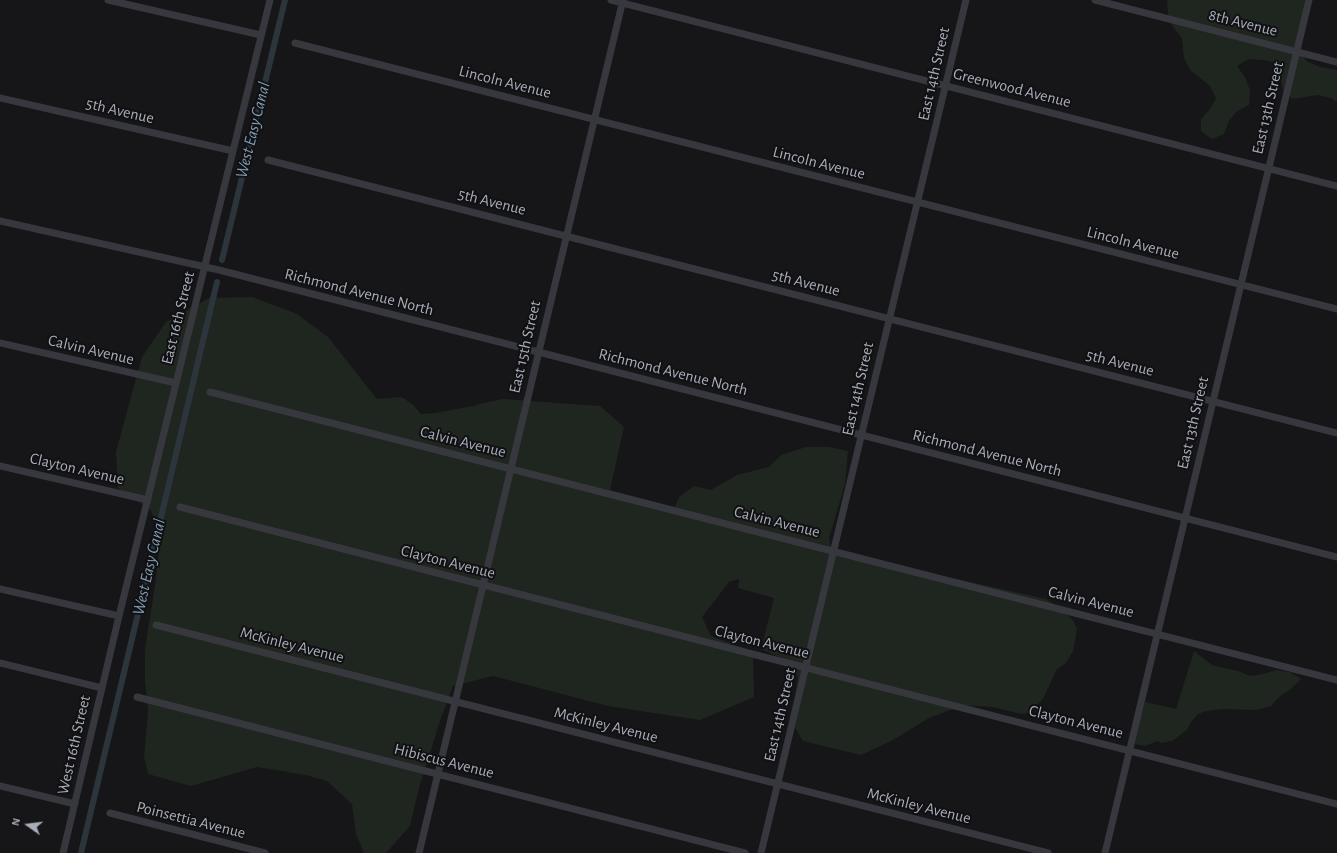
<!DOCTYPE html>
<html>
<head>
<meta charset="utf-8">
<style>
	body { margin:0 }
	#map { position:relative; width:1337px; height:853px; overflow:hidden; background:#161618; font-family:"Alegreya Sans",sans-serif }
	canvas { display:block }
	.north { position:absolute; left:8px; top:805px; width:40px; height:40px; -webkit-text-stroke:3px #111113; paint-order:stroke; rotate:284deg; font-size:11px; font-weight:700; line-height:16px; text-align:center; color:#a8adb8 }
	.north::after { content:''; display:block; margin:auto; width:14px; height:18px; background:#a8adb8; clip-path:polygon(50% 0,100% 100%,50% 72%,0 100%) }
</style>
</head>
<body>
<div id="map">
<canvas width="1337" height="853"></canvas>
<div class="north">N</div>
</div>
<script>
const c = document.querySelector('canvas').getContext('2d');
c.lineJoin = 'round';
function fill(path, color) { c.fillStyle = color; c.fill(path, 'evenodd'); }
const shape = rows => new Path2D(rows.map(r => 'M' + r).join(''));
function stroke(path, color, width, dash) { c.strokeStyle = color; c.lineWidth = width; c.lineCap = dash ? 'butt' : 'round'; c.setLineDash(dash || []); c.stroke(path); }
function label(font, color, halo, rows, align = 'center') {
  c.font = font + ' "Alegreya Sans",sans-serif'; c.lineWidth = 4; c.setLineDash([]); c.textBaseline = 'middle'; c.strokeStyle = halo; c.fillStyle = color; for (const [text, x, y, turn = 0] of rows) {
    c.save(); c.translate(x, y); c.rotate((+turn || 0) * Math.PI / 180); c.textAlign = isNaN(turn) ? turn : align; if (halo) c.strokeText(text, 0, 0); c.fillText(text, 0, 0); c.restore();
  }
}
fill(shape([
	[1167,0,1310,0,1299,53,1308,62,1320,67,1337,70,1337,102,1331,98,1318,95,1292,99,1283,89,1276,63,1263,60,1249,59,1237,66,1245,77,1250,90,1249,105,1236,112,1229,121,1224,134,1212,139,1201,131,1201,119,1210,109,1216,98,1210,86,1190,70,1184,58,1182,38,1174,28,1169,20,1168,14],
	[252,297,297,314,328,337,377,399,402,397,413,405,421,414,435,413,473,406,473,407,476,405,503,399,600,406,624,427,610,490,675,507,679,497,694,486,711,490,737,475,769,467,781,455,806,447,829,447,848,451,845,484,829,538,832,551,1046,599,1062,610,1073,620,1077,629,1073,651,1066,663,1057,669,1043,699,1029,713,1021,714,993,707,963,705,929,718,893,740,861,755,803,741,791,721,798,677,788,661,761,649,774,598,738,588,739,579,729,582,702,617,711,636,753,652,754,697,700,720,608,706,493,676,453,686,440,721,419,788,410,826,386,853,364,853,356,834,352,804,327,781,306,775,257,767,191,786,148,774,144,757,148,711,145,680,145,649,155,586,160,541,151,510,118,488,116,452,142,357,166,322,209,298],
	[1194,651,1212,665,1238,671,1250,676,1263,674,1276,670,1290,672,1301,679,1291,689,1280,696,1271,706,1256,710,1223,709,1206,711,1198,714,1191,722,1187,730,1172,741,1162,743,1157,741,1145,746,1135,744,1139,724,1145,702,1176,709]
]), '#1e261f');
stroke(shape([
	[222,260,285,0],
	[81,853,217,282]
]), '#2c353c', 6);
stroke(shape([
	[108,0,261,35],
	[611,0,1337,186],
	[1095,0,1337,62],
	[295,43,1337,309],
	[0,98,233,151],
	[268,160,1337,433],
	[0,221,219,270,1337,557],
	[0,343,176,383],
	[210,392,1337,680],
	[0,466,148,500],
	[180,507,1337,804],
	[0,589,119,616],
	[156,625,1048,853],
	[0,663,102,688],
	[137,697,745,853],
	[0,786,75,804],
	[110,813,265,853],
	[63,853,119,616,270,0],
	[419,853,623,0],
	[761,853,966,0],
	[1105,853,1309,0]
]), '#37383d', 7);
label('16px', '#a8adb8', '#111113', [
	["8th Avenue",1243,23,14],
	["East 14th Street",934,74,-77],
	["Lincoln Avenue",505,82,14],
	["Greenwood Avenue",1012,88,14],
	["East 13th Street",1268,108,-77],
	["5th Avenue",120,111,13],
	["Lincoln Avenue",819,163,14],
	["5th Avenue",492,202,14],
	["Lincoln Avenue",1133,243,14],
	["5th Avenue",806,283,14],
	["Richmond Avenue North",359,292,14],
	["East 16th Street",178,318,-76],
	["East 15th Street",525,347,-77],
	["Calvin Avenue",91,350,13],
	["5th Avenue",1120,363,14],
	["Richmond Avenue North",673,372,14],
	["East 14th Street",858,389,-77],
	["East 13th Street",1193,423,-77],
	["Calvin Avenue",463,442,14],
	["Richmond Avenue North",987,453,14],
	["Clayton Avenue",77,469,13],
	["Calvin Avenue",777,522,14],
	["Clayton Avenue",448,562,14],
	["Calvin Avenue",1091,602,14],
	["Clayton Avenue",762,642,14],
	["McKinley Avenue",292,645,14],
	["East 14th Street",780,715,-77],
	["Clayton Avenue",1076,722,14],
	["McKinley Avenue",606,725,14],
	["West 16th Street",74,745,-77],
	["Hibiscus Avenue",444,761,14],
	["McKinley Avenue",919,806,14],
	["Poinsettia Avenue",191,820,14]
]);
label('italic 17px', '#7f9bb3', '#111113', [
	["West Easy Canal",253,130,-76],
	["West Easy Canal",149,567,-77]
]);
</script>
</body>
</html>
